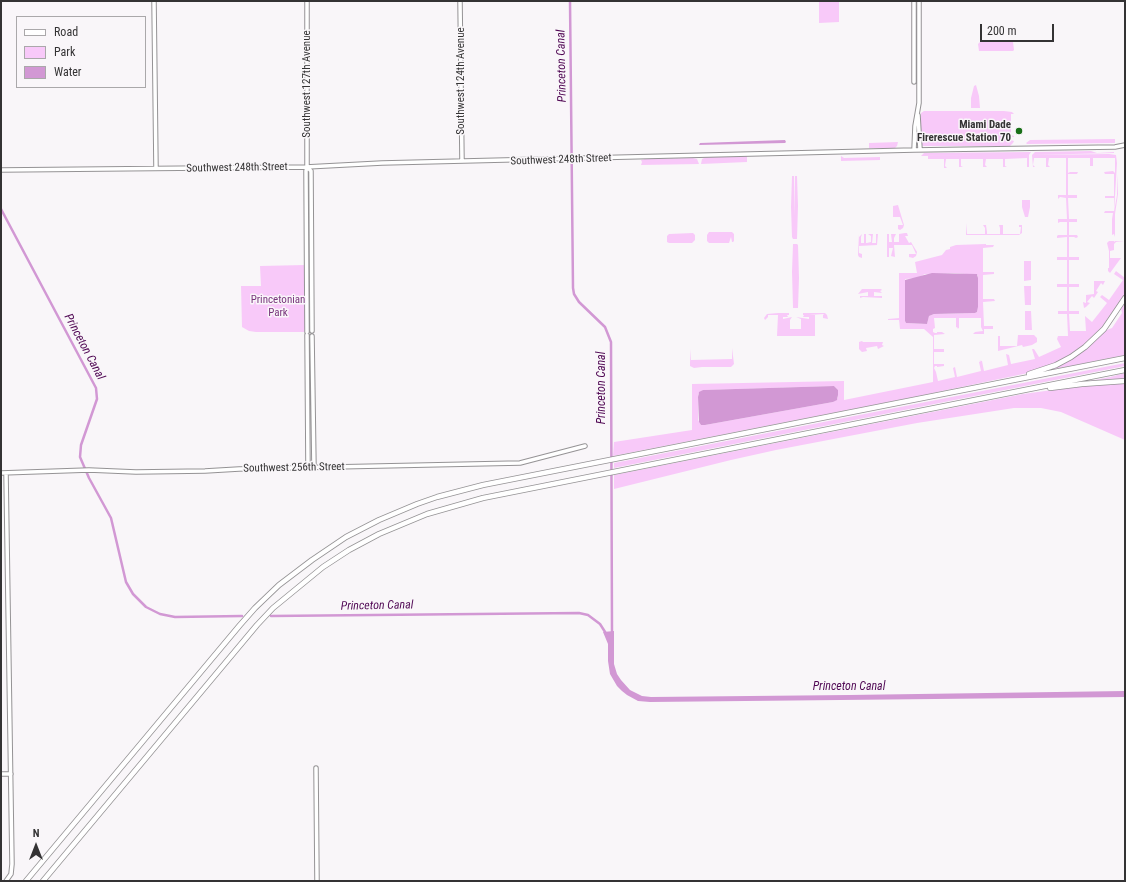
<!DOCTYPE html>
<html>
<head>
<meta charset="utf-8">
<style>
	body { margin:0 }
	#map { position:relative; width:1126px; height:882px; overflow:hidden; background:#f9f6f9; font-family:"Roboto Condensed",sans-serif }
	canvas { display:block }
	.frame { position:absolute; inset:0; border:2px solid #343334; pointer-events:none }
	.legend { position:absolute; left:16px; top:16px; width:130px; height:72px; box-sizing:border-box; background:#f9f6f9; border:1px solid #aaa8aa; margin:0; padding:5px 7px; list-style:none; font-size:12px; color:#343334 }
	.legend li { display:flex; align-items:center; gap:8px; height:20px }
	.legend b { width:20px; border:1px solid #aaa8aa }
	.north { position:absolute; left:16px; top:826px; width:40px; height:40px; -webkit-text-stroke:3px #f9f6f9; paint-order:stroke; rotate:0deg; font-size:11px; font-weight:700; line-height:16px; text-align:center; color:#343334 }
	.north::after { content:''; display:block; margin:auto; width:14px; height:18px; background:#343334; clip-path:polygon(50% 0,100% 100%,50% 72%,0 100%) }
	.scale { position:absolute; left:980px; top:24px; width:74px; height:18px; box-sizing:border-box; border:2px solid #343334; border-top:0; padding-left:5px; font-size:12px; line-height:14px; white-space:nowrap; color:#343334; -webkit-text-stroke:3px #f9f6f9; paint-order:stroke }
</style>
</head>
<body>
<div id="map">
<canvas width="1126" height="882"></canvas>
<div class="frame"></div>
<ul class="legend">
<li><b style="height:5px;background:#fff"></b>Road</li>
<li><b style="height:11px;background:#f8c9f9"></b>Park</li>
<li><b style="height:11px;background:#d298d4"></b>Water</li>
</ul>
<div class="north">N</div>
<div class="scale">200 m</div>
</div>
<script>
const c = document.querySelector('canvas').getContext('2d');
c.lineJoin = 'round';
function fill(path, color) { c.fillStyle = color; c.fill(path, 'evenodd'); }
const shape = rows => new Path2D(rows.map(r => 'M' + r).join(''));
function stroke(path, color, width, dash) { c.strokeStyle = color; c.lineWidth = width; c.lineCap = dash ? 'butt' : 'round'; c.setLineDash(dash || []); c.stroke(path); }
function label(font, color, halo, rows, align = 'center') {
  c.font = font + ' "Roboto Condensed",sans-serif'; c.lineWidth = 3; c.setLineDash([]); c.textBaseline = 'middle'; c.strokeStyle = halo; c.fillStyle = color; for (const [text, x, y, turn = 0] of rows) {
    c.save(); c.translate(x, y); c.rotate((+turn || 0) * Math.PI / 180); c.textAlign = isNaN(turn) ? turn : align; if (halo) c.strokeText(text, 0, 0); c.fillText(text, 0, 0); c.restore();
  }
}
fill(shape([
	[819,1,839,1,839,22,819,23],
	[980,42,1013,42,1014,50,1013,51,979,51,978,44],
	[976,85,979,96,980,108,971,108,971,98,974,86],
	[924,111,1004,111,1012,112,1014,114,1011,114,1011,135,1014,136,1014,137,1011,137,1011,140,1014,141,1011,141,1014,141,1013,143,1010,146,923,146,921,144,921,113],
	[1115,139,1115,143,1027,144,1026,143,1030,140],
	[898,142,897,146,895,148,869,148,869,143],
	[1091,151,1097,153,1114,152,1114,153,1032,155,1035,152],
	[1031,152,1029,155,921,156,924,153],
	[1109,154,1116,155,1117,163,1114,212,1117,195,1117,174,1118,194,1115,214,1115,237,1114,234,1112,235,1112,219,1113,213,1104,213,1105,211,1114,211,1114,198,1105,198,1105,196,1114,196,1114,174,1105,174,1104,172,1113,171,1115,173,1115,158,1093,158,1093,166,1090,166,1090,158,1068,158,1068,173,1070,172,1078,172,1077,174,1068,174,1068,195,1077,195,1077,198,1068,198,1069,219,1077,219,1077,222,1069,222,1069,235,1077,235,1078,237,1076,238,1074,237,1069,237,1069,257,1079,257,1079,260,1069,260,1069,284,1079,284,1079,287,1069,287,1069,311,1079,311,1079,314,1069,314,1070,331,1086,331,1085,316,1092,322,1107,303,1100,297,1102,295,1109,300,1123,280,1114,274,1116,271,1125,278,1125,296,1101,329,1077,352,1057,363,1028,373,914,397,613,456,614,442,692,430,692,384,844,381,844,400,933,382,933,337,924,329,900,329,899,320,888,320,888,319,899,318,899,273,917,273,915,262,942,255,946,250,950,249,950,247,956,245,986,244,986,245,980,245,994,245,993,247,983,248,983,272,994,272,994,274,983,275,983,299,994,299,995,301,983,302,984,326,993,326,993,329,984,329,984,334,973,334,975,332,983,331,981,327,981,318,959,318,959,328,957,329,958,328,956,327,956,318,934,318,935,328,933,329,933,332,935,333,937,333,937,332,942,332,945,334,934,335,934,349,944,349,944,352,934,352,934,364,944,364,944,366,937,367,937,366,935,366,934,368,936,372,938,381,955,377,953,368,955,367,957,377,981,371,979,362,981,361,979,360,982,361,984,371,1008,365,1006,354,1009,355,1011,364,1035,359,1032,349,1034,349,1039,357,1061,347,1057,339,1058,336,1068,336,1067,314,1058,314,1058,311,1067,311,1067,287,1057,287,1057,284,1067,284,1067,260,1057,260,1057,257,1067,257,1067,237,1057,238,1057,236,1058,235,1067,235,1067,222,1060,222,1058,223,1058,219,1067,219,1066,198,1060,197,1058,199,1058,195,1066,195,1066,158,1049,158,1048,165,1050,167,1046,167,1046,158,1034,158,1033,165,1035,167,1033,167,1032,155],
	[954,273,978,275,978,307,977,312,975,313,934,314,929,316,927,324,906,323,905,321,905,279,917,278,925,274],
	[834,386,838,390,838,398,833,402,705,425,701,425,698,420,698,394,703,390],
	[1029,155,1029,167,1027,167,1027,158,1005,159,1005,166,1007,167,1003,167,1003,159,986,159,985,165,987,167,983,167,983,159,961,159,961,166,963,167,959,167,959,159,946,159,945,166,947,168,944,168,944,159,928,159,928,156],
	[744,156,747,156,747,162,701,164,702,159,706,157],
	[841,156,844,158,880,157,880,160,841,161],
	[693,158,697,159,699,164,641,165,642,162,641,160,645,159],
	[792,176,794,176,795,216,795,176,797,176,798,206,797,239,793,239,792,237,791,207],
	[1022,200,1030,200,1030,207,1028,217,1025,217,1022,207],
	[898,205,904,225,903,228,900,230,898,229,898,225,903,225,900,217,893,217,893,206],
	[966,223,967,234,985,234,985,228,983,225,986,225,986,232,987,225,987,234,1000,234,1000,228,999,225,1003,225,1003,234,1020,234,1021,227,1019,227,1019,225,1022,225,1022,233,1019,235,966,235],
	[709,232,732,232,734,234,734,241,733,242,732,242,731,237,729,243,709,243,707,241,707,235],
	[693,233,695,235,695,240,692,243,669,243,667,242,667,236,669,234],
	[905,233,907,233,908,236,905,236,909,243,911,242,917,252,916,256,913,258,909,257,909,254,916,254,912,245,894,245,895,257,891,256,893,248,889,248,889,257,887,257,887,234,889,234,889,242,892,242,891,234,896,234,894,238,894,242,899,242,899,234],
	[859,234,859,237,862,234,861,237,861,243,864,243,864,234,866,234,866,243,867,243,871,242,871,236,868,234,873,234,872,243,876,243,876,234,878,234,877,245,859,246,859,253,862,254,862,258,859,257,858,255],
	[1109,241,1114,241,1115,242,1115,241,1124,242,1116,242,1114,244,1114,250,1110,251,1110,258,1121,258,1110,273,1108,271,1108,268,1109,268,1109,251,1107,243],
	[793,244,797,244,798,245,799,278,798,308,793,308,793,307,792,272],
	[1024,261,1031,261,1031,280,1024,281],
	[305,265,305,329,304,332,256,332,249,331,242,327,241,286,261,286,260,266],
	[1094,281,1105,281,1103,285,1101,283,1096,291,1098,292,1094,298,1092,296,1087,302,1090,303,1086,307,1084,308,1083,302,1086,303,1086,295,1094,294],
	[1024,286,1031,286,1031,305,1025,305],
	[862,289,881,289,882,290,880,291,882,293,874,292,874,296,882,296,882,298,863,297,860,298,860,296,868,296,868,292,858,294],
	[1125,303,1125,355,1046,371,1056,367,1104,331,1112,328,1122,313,1121,309],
	[1025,311,1031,311,1032,330,1025,330],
	[778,313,789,313,789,315,787,315,788,317,783,317,783,319,792,317,790,320,790,329,801,329,801,319,796,317,809,319,809,317,803,317,804,315,803,315,803,313,825,313,827,315,828,319,823,318,823,315,824,314,809,315,815,315,815,336,777,336,778,315,768,315,768,317,765,320,764,318,767,314],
	[1018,335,1034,335,1037,338,1037,342,1032,345,1023,347,1022,345,998,351,998,336,1000,336,1000,346,1017,346],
	[862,341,863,342,883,342,882,345,884,346,878,349,877,346,866,348,867,351,862,352,859,349,859,342],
	[732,348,734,364,731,367,693,367,702,367,694,368,690,366,690,349,691,362,691,360,732,359],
	[1125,363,1125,366,614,468,614,463],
	[1125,373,1125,379,1079,383,1110,377],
	[1104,383,1125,384,1125,440,1061,412,1041,408,1014,408,917,423,776,450,731,460,614,489,614,475,1023,394]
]), '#f8c9f9');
fill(shape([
	[785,140,786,142,785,143,699,145,700,143],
	[932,273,977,274,978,278,978,307,977,312,975,313,934,314,929,316,927,324,906,323,905,321,905,280],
	[834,386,838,390,838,395,837,400,833,402,705,425,701,425,699,422,698,397,699,392,703,390],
	[614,631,614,664,617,674,621,680,630,690,642,696,651,697,849,695,1125,691,1125,697,650,702,638,701,627,695,622,691,617,686,610,674,608,661,608,644,603,632]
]), '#d298d4');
stroke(shape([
	[570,1,573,288,574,294,579,302,605,327,611,342,612,634],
	[1,209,96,388,97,399,81,445,80,457,89,478,111,518,126,582,133,594,146,607,160,614,175,617,242,616],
	[271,616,579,613,588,615,600,624,607,635]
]), '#d298d4', 2.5);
const secondary = shape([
	[154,1,156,168],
	[460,1,462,161],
	[914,1,914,82],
	[918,115,920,149],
	[914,150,915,126,919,103,919,1],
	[307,167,311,171,312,331],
	[1,170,306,167,382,163,914,150,1115,147,1125,145],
	[307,332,306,171,307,167,307,1],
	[307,335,308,468],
	[312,336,314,468],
	[1,473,89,470,136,472,205,471,239,469,520,463,585,446],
	[6,473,12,864,11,874,6,881],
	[316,768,317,881],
	[1,774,11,774]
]);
const highway = shape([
	[1029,374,1056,365,1071,357,1085,347,1104,329,1125,298],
	[1050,388,1082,384,1125,381],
	[26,881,240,625,255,608,279,585,312,560,346,537,379,520,417,504,437,497,483,485,1125,358],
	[43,881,257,625,273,608,323,567,349,550,379,534,427,514,483,498,1125,370]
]);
stroke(secondary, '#959395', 5.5);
stroke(highway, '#959395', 6);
stroke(secondary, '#fff', 3.5);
stroke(highway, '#fff', 4.5);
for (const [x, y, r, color] of [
	[1019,131,4,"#196f18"]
]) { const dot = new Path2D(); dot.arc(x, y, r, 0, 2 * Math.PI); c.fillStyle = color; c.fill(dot); stroke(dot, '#f9f6f9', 1.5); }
label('11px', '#343334', '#f9f6f9', [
	["Southwest 124th Avenue",461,81,-90],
	["Southwest 127th Avenue",307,84,-90],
	["Southwest 248th Street",561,160,-2],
	["Southwest 248th Street",237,168,-1],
	["Southwest 256th Street",294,468,-1]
]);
label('bold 11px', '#343334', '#f9f6f9', [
	["Miami Dade",1011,125],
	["Firerescue Station 70",1011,138]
], 'right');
label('11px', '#78347c', '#f9f6f9', [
	["Princetonian",278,300],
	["Park",278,313]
]);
label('italic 12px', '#500854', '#f9f6f9', [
	["Princeton Canal",562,66,-91],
	["Princeton Canal",84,347,62],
	["Princeton Canal",602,388,-90],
	["Princeton Canal",377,606,-1],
	["Princeton Canal",849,687]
]);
</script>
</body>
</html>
